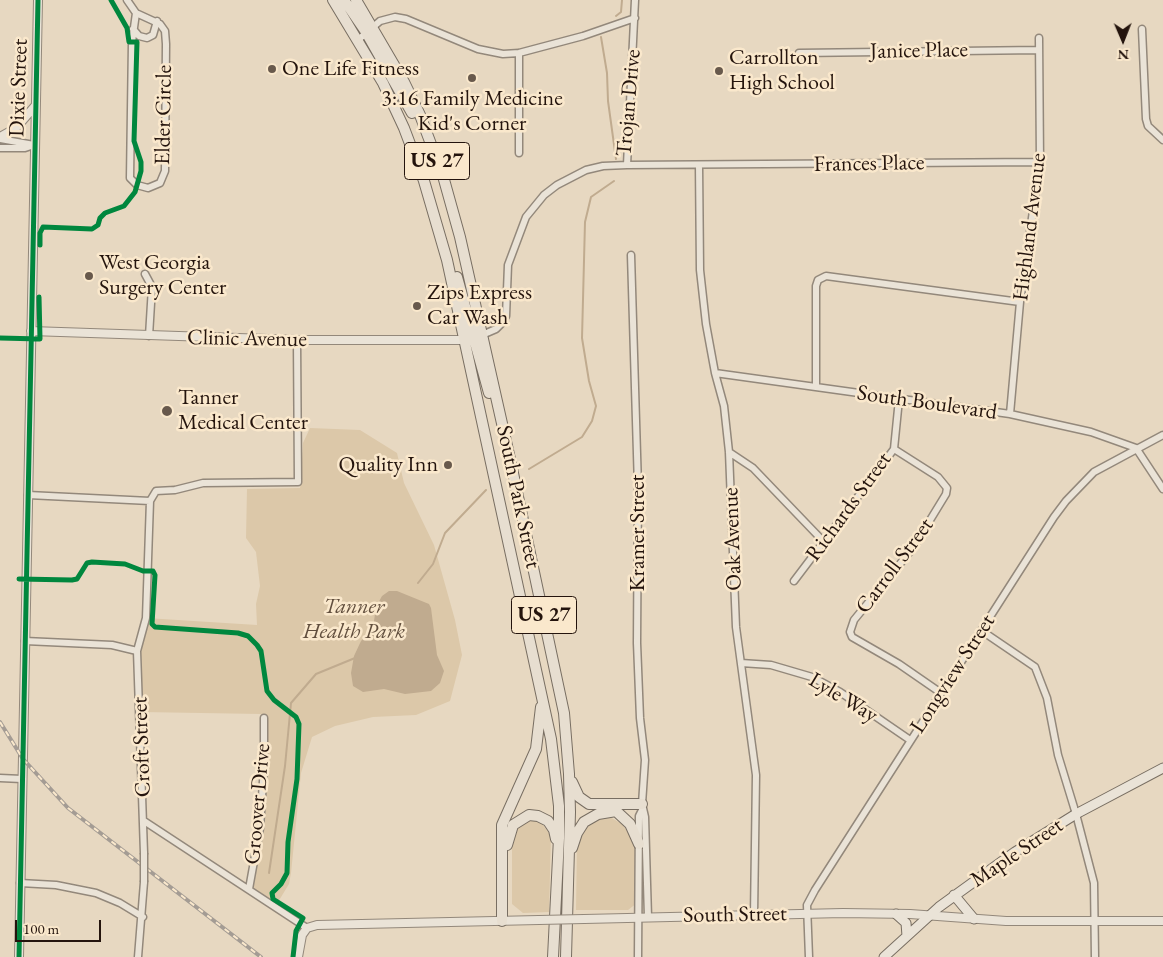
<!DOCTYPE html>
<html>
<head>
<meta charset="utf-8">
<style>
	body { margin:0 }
	#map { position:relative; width:1163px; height:957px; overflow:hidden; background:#e7d8c1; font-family:"EB Garamond",serif }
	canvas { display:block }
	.north { position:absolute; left:1098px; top:15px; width:50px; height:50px; -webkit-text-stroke:4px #fae8cc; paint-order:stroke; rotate:179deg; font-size:14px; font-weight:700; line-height:20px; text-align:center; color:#24140d }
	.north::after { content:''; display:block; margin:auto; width:18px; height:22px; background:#24140d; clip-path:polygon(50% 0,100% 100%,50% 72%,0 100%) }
	.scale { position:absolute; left:15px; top:920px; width:86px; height:22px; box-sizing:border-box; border:2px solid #24140d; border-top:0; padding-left:6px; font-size:15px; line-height:18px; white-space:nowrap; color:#24140d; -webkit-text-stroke:4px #fae8cc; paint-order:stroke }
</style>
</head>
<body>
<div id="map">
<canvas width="1163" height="957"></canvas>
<div class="north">N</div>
<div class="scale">100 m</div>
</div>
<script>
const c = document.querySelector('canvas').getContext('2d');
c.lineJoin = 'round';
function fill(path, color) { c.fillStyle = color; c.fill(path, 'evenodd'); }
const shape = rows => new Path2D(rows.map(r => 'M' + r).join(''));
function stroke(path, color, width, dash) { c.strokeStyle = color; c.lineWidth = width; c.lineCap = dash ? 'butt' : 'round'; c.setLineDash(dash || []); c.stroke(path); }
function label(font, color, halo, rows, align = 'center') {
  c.font = font + ' "EB Garamond",serif'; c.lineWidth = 5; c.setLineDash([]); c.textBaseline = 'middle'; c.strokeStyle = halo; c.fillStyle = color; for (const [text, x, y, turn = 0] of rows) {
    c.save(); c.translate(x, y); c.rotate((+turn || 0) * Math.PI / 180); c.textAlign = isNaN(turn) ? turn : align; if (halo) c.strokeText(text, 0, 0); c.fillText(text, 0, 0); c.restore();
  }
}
fill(shape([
	[310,428,360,430,397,453,404,483,434,545,455,620,462,655,450,701,416,715,373,717,335,726,312,737,301,773,291,873,289,884,278,902,249,889,266,784,261,714,141,712,137,651,146,618,257,625,256,604,260,586,256,552,246,538,247,489,300,488,303,443],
	[610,817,622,824,635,841,637,903,628,910,576,910,577,842,581,831,591,820],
	[527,821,540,821,551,836,549,912,523,913,512,904,512,838,519,824]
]), '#dcc8a9');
fill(shape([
	[389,591,397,591,429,604,431,608,437,655,444,671,440,683,431,691,405,694,384,689,363,692,353,686,351,673,354,656,361,641,373,628,376,607,382,596]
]), '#c0ab8f');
stroke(shape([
	[616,16,621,12,622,0],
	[601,37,607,73,608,101,616,159],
	[529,469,582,437,592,421,596,406,589,381,582,338,585,222,591,197,614,181],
	[418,583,433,564,445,533,486,490],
	[269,873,285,766,291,703,316,674,355,658]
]), '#c0ab8f', 2);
const minor = shape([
	[127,0,136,13],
	[136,13,160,24,165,31,166,44,165,171,160,183,148,188,137,185,130,178,132,42,136,13],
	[133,29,139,36,147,38,153,35,157,21],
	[1142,29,1146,119,1148,126,1163,140],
	[358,40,380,21,395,17,406,19,478,49,503,54,519,53,583,36,635,18],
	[799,53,1039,50],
	[0,139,34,145],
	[0,148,25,148,34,145],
	[519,153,519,53],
	[627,165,635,0],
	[699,165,700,270,706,324,715,373,724,406,729,452,736,627,756,775,754,915],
	[631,255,638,487,637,643,640,718,645,760,642,804,645,817,648,917],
	[145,274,152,287,149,336],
	[482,335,496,329,502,323,506,316,508,265,526,217,544,195,557,185,586,170,603,166,627,165,1040,162],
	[715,373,1010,414,1091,432,1136,448,1163,489],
	[816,387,816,286,818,280,826,276,1020,302],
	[1010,414,1020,302,1040,162,1039,38],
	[894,449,938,477,947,488,946,494,913,548,854,620,850,632,852,637,899,664,941,693],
	[729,452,753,468,824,542],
	[28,495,150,501],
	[794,581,894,449,899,399],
	[982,631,1035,667,1047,698,1058,755,1076,814,1094,883,1095,957],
	[25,641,112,645,137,651],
	[741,663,771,665,812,677,840,692,910,740],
	[0,778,22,779],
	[144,821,307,928],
	[144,853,137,651,146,618,150,501,156,491,175,490,203,483,298,482,297,340],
	[20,883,56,885,96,893,120,903,143,917],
	[249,889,260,828,264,766,264,718],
	[138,957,144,882],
	[638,957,639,816,642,810],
	[809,957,807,905,815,890,1054,517,1066,501,1094,472,1163,435]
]);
const tertiary = shape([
	[0,137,16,128,35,106],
	[31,331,297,340,464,340],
	[584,919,843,913,910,914,1006,921,1163,921],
	[19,957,38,0],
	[298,957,302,935,307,928,317,925,539,920]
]);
const secondary = shape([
	[954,895,974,919],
	[896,914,906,923,907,936],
	[884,957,939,907,1015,852,1076,814,1163,768]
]);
const primary = shape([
	[333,0,383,83,404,128,424,181,447,260,551,739,559,806,559,838,553,957],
	[344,0,366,32,412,113],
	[356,0,404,82,420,115,443,176,460,237,510,459,564,713,569,774,570,812,566,957],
	[457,277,489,393],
	[572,782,579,797,589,804,642,804],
	[507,845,513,825,529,815,538,816,548,821,554,830,556,839],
	[572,848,577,833,584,822,598,814,616,811,630,824,639,844],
	[502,921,502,825,536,749,541,707]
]);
stroke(minor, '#93887b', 9);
stroke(tertiary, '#93887b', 10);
stroke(secondary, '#786e62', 11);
stroke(primary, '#786e62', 12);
stroke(minor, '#eae3d7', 6);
stroke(tertiary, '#eae3d7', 8);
stroke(secondary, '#eae3d7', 9);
stroke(primary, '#e7ded0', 10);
const rail = shape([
	[0,722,23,759,68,808,261,957]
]);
stroke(rail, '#a49c94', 4);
stroke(rail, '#fae8cc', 2, [5.5]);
const minorBridge = shape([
	[144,882,144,853]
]);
const tertiaryBridge = shape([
	[539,920,584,919]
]);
stroke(minorBridge, '#93887b', 9, []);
stroke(tertiaryBridge, '#93887b', 10, []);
stroke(minorBridge, '#eae3d7', 6);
stroke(tertiaryBridge, '#eae3d7', 8);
stroke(shape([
	[40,245,40,233,43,227,92,229,98,225,100,218,105,213,124,206,135,192,141,171,141,162,134,141,137,42,129,42,127,28,111,0],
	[0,338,40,339,39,297],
	[19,579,72,580,77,579,87,563,92,562,125,564,143,571,153,571,155,575,152,624,155,627,238,633,248,636,257,645,261,651,267,691,274,700,296,717,299,724,297,779,288,842,287,873,281,884,272,893,273,899,303,918,296,931,293,957],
	[19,957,38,0]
]), '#00873e', 5);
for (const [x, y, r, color] of [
	[272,69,5,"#68594c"],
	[719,71,5,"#68594c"],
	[472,78,5,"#68594c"],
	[89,276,5,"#68594c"],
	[417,306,5,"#68594c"],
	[167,411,6,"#68594c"],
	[448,465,5,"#68594c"]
]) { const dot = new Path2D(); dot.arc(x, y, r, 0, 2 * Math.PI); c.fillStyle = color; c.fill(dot); stroke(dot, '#fae8cc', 2); }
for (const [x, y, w] of [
	[437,161,65],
	[544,615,65]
]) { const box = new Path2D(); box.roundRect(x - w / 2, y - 18.5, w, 37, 4); c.fillStyle = '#fae8cc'; c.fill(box); stroke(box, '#24140d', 1); }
label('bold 21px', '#24140d', null, [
	["US 27",437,161],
	["US 27",544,615]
]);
label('22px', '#24140d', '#fae8cc', [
	["Janice Place",919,51,-1],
	["Dixie Street",19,88,-88],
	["Trojan Drive",629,103,-85],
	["Elder Circle",164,115,-89],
	["Frances Place",869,164,-1],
	["Highland Avenue",1030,227,-83],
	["Clinic Avenue",247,339,1],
	["South Boulevard",927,403,8],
	["South Park Street",518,497,78],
	["Richards Street",849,507,-54],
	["Kramer Street",638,533,-90],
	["Oak Avenue",733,539,-92],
	["Carroll Street",895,566,-53],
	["Longview Street",953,674,-57],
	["Lyle Way",843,698,31],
	["Croft Street",142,747,-92],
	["Groover Drive",258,804,-85],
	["Maple Street",1017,853,-34],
	["South Street",735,915,-1]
]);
label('22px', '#24140d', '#fae8cc', [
	["Carrollton",729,58],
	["High School",729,83],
	["One Life Fitness",282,69],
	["3:16 Family Medicine",472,99,"center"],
	["Kid's Corner",472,124,"center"],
	["West Georgia",99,263],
	["Surgery Center",99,288],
	["Zips Express",427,293],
	["Car Wash",427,318],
	["Tanner",178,398],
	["Medical Center",178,423],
	["Quality Inn",438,465,"right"]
], 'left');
label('italic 22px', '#614e3d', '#fae8cc', [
	["Tanner",354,607],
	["Health Park",354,632]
]);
</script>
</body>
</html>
